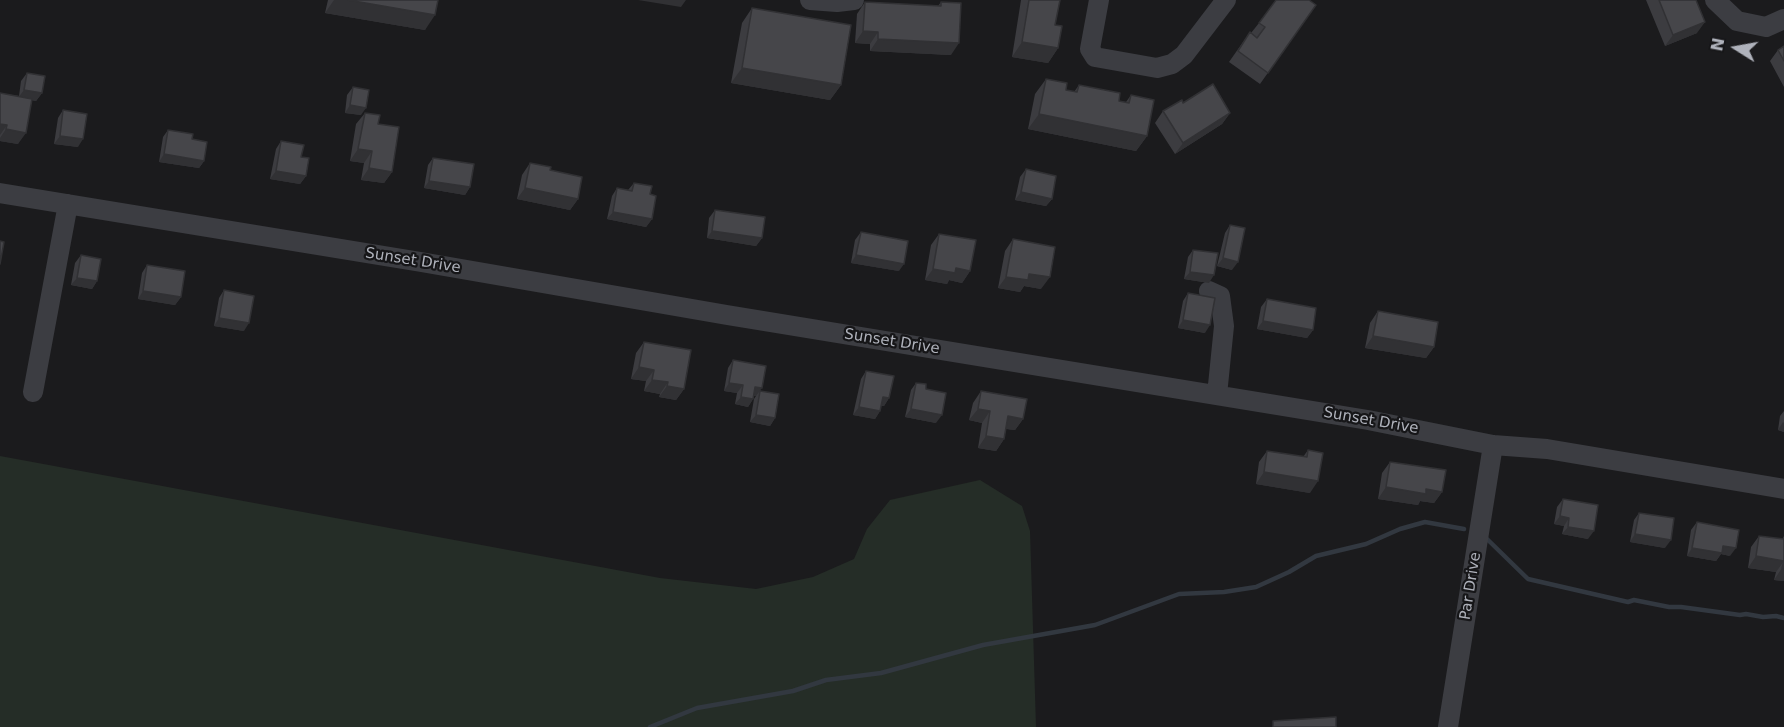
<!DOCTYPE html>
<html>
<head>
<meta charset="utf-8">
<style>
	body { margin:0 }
	#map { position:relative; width:1784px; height:727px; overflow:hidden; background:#1b1b1d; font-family:"DejaVu Sans",sans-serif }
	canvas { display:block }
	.north { position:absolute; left:1706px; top:18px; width:60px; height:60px; -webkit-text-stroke:4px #161618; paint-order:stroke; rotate:281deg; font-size:16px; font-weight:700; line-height:24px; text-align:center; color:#afb2bb }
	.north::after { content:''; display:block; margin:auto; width:21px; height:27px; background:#afb2bb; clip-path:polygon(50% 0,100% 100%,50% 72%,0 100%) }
</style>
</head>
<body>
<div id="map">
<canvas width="1784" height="727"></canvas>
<div class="north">N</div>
</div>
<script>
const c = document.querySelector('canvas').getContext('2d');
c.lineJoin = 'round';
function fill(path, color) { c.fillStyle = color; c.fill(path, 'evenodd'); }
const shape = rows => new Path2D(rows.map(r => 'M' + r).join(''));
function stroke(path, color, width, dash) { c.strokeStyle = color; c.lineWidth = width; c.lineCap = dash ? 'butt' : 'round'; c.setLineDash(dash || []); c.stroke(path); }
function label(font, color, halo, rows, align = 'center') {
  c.font = font + ' "DejaVu Sans",sans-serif'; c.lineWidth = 4.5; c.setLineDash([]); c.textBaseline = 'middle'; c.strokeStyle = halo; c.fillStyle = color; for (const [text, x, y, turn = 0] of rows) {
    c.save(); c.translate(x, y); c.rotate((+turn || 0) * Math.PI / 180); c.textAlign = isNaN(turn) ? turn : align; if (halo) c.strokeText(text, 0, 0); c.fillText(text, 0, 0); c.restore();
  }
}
fill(shape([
	[0,456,660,578,756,589,813,577,854,559,867,529,890,500,980,480,1022,506,1030,531,1036,727,0,727]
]), '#252d27');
stroke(shape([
	[1487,539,1528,579,1628,602,1634,600,1669,607,1681,607,1740,615,1746,614,1763,617,1776,616,1784,618],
	[650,727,697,708,793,691,826,680,881,673,983,645,1095,625,1179,594,1224,592,1256,587,1289,572,1316,556,1366,544,1400,529,1425,522,1464,529]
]), '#323840', 4.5);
stroke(shape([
	[810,0,837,2,854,0],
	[1099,0,1090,49,1095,57,1157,68,1172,64,1184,55,1226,0],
	[1715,0,1737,21,1766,27,1784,19],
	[0,193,421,262,727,315,1368,420,1493,445,1547,449,1784,489],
	[1209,291,1220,296,1224,326,1217,395],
	[33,392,68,204],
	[1448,727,1493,445]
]), '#3c3d42', 20);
fill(shape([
	[328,0,438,0,425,30,325,13],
	[1021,0,1060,0,1055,25,1058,48,1048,63,1012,57],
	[1646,0,1696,0,1697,33,1665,46],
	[865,2,938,6,941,2,951,55,870,51,870,44,855,43,857,14],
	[1316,5,1260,84,1229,62,1250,32,1251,33,1259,23],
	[752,8,841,85,830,100,731,83,742,23],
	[1784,46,1784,87,1770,61,1778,50],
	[27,73,42,93,36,101,32,100,18,144,0,141,0,93,19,96,21,81],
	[1046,79,1066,90,1074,92,1079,85,1119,101,1126,102,1131,95,1147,136,1136,151,1028,129,1035,94],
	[353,87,361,115,345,113,347,95],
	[1183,103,1230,113,1222,124,1175,154,1155,123,1163,111],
	[63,110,78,147,54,144,58,118],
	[365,113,378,124,392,172,384,183,361,180,364,163,350,161,356,124],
	[168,130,192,139,204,161,199,168,159,162,163,137],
	[281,141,301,157,306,176,300,184,270,179,276,149],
	[433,158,470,187,465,195,424,188,428,165],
	[530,163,550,170,578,199,570,210,517,199,522,175],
	[1026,169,1052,199,1046,206,1015,200,1020,177],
	[634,183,650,194,652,219,646,227,607,219,612,196,617,188,628,190],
	[715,210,762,238,756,246,707,238,709,218],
	[1230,225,1232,270,1217,266,1225,233],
	[861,232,899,271,851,263,855,240],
	[939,234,970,271,962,283,949,280,947,284,925,280,931,245],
	[1013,239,1041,289,1024,286,1020,292,998,288,1005,251],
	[1193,250,1209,283,1184,279,1188,257],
	[81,255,97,281,92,289,71,285,75,263],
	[147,265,181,297,175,305,138,299,142,273],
	[224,290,244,331,214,326,219,298],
	[1188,293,1205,333,1178,328,1183,301],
	[1267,299,1313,330,1307,338,1257,329,1261,307],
	[1378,311,1434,347,1426,358,1365,348,1370,323],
	[644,342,684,389,676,400,659,397,660,394,644,391,646,381,631,379,636,353],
	[733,360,761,391,775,418,770,426,750,422,754,399,756,396,754,396,753,399,748,407,735,404,737,393,724,391,728,368],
	[866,371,889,398,884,406,881,406,880,411,875,419,853,415,861,379],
	[916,383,936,423,905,417,911,390],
	[981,391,1023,419,1015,430,1006,429,1004,439,996,451,978,448,982,423,969,420,973,403],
	[1784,411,1784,432,1778,430,1780,416],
	[1308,450,1310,493,1256,484,1259,462,1267,451,1303,457],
	[1390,462,1442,492,1434,503,1420,501,1418,505,1378,499,1382,473],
	[1563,499,1588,539,1562,534,1564,526,1554,524,1557,507],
	[1639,513,1665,548,1630,542,1634,520],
	[1697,522,1730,556,1721,554,1716,561,1687,556,1691,530],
	[1759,536,1782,540,1784,536,1784,581,1774,580,1776,572,1748,568,1751,547]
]), '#3c3c40');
fill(shape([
	[334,0,348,0,435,15,425,30,325,13],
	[638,0,686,0,681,7],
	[1705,22,1697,33,1665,46,1673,35],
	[863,31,878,32,870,44,855,43],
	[878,39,959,43,951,55,870,51],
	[1022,42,1058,48,1048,63,1012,57],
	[742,68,841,85,830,100,731,83],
	[24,90,42,93,36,101,18,98],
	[350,105,366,108,361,115,345,113],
	[1230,113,1222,124,1175,154,1183,143],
	[1039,114,1147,136,1136,151,1028,129],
	[0,124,7,125,0,135],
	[6,129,26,133,18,144,0,141,0,138],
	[60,136,83,139,78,147,54,144],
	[358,149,372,151,364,163,350,161],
	[164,154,204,161,199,168,159,162],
	[369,168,392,172,384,183,361,180],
	[276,171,306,176,300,184,270,179],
	[429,181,470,187,465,195,424,188],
	[525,188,578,199,570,210,517,199],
	[1021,192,1052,199,1046,206,1015,200],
	[613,212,652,219,646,227,607,219],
	[712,231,762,238,756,246,707,238],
	[856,255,904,264,899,271,851,263],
	[1223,258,1238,262,1232,270,1217,266],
	[956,268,970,271,962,283,949,280,947,284,925,280,933,269],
	[1190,272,1214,275,1209,283,1184,279],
	[1029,274,1050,277,1041,289,1024,286,1020,292,998,288,1006,277],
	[77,278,97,281,92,289,71,285],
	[143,291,181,297,175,305,138,299],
	[219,318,249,323,244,331,214,326],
	[1183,320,1210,325,1205,333,1178,328],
	[1263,321,1313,330,1307,338,1257,329],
	[1373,336,1434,347,1426,358,1365,348],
	[639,367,654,370,646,381,631,379],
	[652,380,668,382,660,394,644,391],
	[729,383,743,385,737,393,724,391],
	[667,386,684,389,676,400,659,397],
	[755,387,762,388,756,396,750,395],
	[741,397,753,399,748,407,735,404],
	[883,397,889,398,884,406,877,405],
	[859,407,880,411,875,419,853,415],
	[911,409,942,415,936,423,905,417],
	[978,409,990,411,982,423,969,420],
	[756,415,775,418,770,426,750,422],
	[1008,416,1023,419,1015,430,1000,428],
	[1783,422,1784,423,1784,432,1778,430],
	[986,436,1004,439,996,451,978,448],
	[1264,472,1318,481,1310,493,1256,484],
	[1386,487,1426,489,1442,492,1434,503,1420,501,1418,505,1378,499],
	[1560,516,1569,518,1564,526,1554,524],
	[1568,527,1594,531,1588,539,1562,534],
	[1635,534,1671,540,1665,548,1630,542],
	[1723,546,1736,548,1730,556,1721,554,1716,561,1687,556,1692,548],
	[1756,556,1784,561,1776,572,1748,568],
	[1782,568,1784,568,1784,581,1774,580]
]), '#313134');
const building = shape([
	[348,0,438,0,435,15,348,0],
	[1029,0,1060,0,1055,25,1062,26,1058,48,1022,42,1029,0],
	[1276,0,1309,0,1316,5,1268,73,1238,51,1250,32,1257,38,1265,27,1259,23,1276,0],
	[1659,0,1696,0,1705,22,1673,35,1659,0],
	[865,2,941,6,941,2,961,3,959,43,878,39,878,32,863,31,865,2],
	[752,8,851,25,841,85,742,68,752,8],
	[1784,46,1784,61,1778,50,1784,46],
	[27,73,45,76,42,93,24,90,27,73],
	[1046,79,1067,83,1066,90,1077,92,1079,85,1120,93,1119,101,1129,103,1131,95,1154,100,1147,136,1039,114,1046,79],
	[1213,84,1230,113,1183,143,1163,111,1182,100,1183,103,1213,84],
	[353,87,369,90,366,108,350,105,353,87],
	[0,93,32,99,26,133,6,129,7,125,0,124,0,93],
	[63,110,87,114,83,139,60,136,63,110],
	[365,113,380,115,378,124,399,127,392,172,369,168,372,151,358,149,365,113],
	[168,130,193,134,192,139,207,142,204,161,164,154,168,130],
	[281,141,304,145,301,157,309,158,306,176,276,171,281,141],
	[433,158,474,164,470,187,429,181,433,158],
	[530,163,551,167,550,170,582,177,578,199,525,188,530,163],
	[1026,169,1056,176,1052,199,1021,192,1026,169],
	[634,183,652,186,650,194,656,196,652,219,613,212,617,188,632,191,634,183],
	[715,210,765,217,762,238,712,231,715,210],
	[1230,225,1245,228,1238,262,1223,258,1230,225],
	[861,232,908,241,904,264,856,255,861,232],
	[939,234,976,240,970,271,956,268,955,273,933,269,939,234],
	[1013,239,1055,247,1050,277,1029,274,1028,280,1006,277,1013,239],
	[0,241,4,242,0,264,0,241],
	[1193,250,1218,253,1214,275,1190,272,1193,250],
	[81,255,101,259,97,281,77,278,81,255],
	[147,265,185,271,181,297,143,291,147,265],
	[224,290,254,296,249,323,219,318,224,290],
	[1188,293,1215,298,1210,325,1183,320,1188,293],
	[1267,299,1316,308,1313,330,1263,321,1267,299],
	[1378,311,1438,322,1434,347,1373,336,1378,311],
	[644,342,691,350,684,389,667,386,668,382,652,380,654,370,639,367,644,342],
	[733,360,766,366,762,388,755,387,753,399,741,397,743,385,729,383,733,360],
	[866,371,894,376,889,398,883,397,880,411,859,407,866,371],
	[916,383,926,384,926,389,946,393,942,415,911,409,916,383],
	[760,391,779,394,775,418,756,415,760,391],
	[981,391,1027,399,1023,419,1008,416,1004,439,986,436,990,411,978,409,981,391],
	[1308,450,1323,453,1318,481,1264,472,1267,451,1307,457,1308,450],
	[1390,462,1446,470,1442,492,1426,489,1426,494,1386,487,1390,462],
	[1563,499,1598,505,1594,531,1568,527,1569,518,1560,516,1563,499],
	[1639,513,1674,518,1671,540,1635,534,1639,513],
	[1697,522,1739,530,1736,548,1723,546,1722,553,1692,548,1697,522],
	[1759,536,1784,539,1784,568,1782,568,1784,561,1756,556,1759,536],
	[1336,717,1336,727,1273,727,1273,721,1336,717]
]);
fill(building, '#46464a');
stroke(building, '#313134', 1.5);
label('15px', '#afb2bb', '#161618', [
	["Sunset Drive",413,261,9],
	["Sunset Drive",892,342,9],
	["Sunset Drive",1371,421,10],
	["Par Drive",1471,586,-81]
]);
</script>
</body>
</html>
